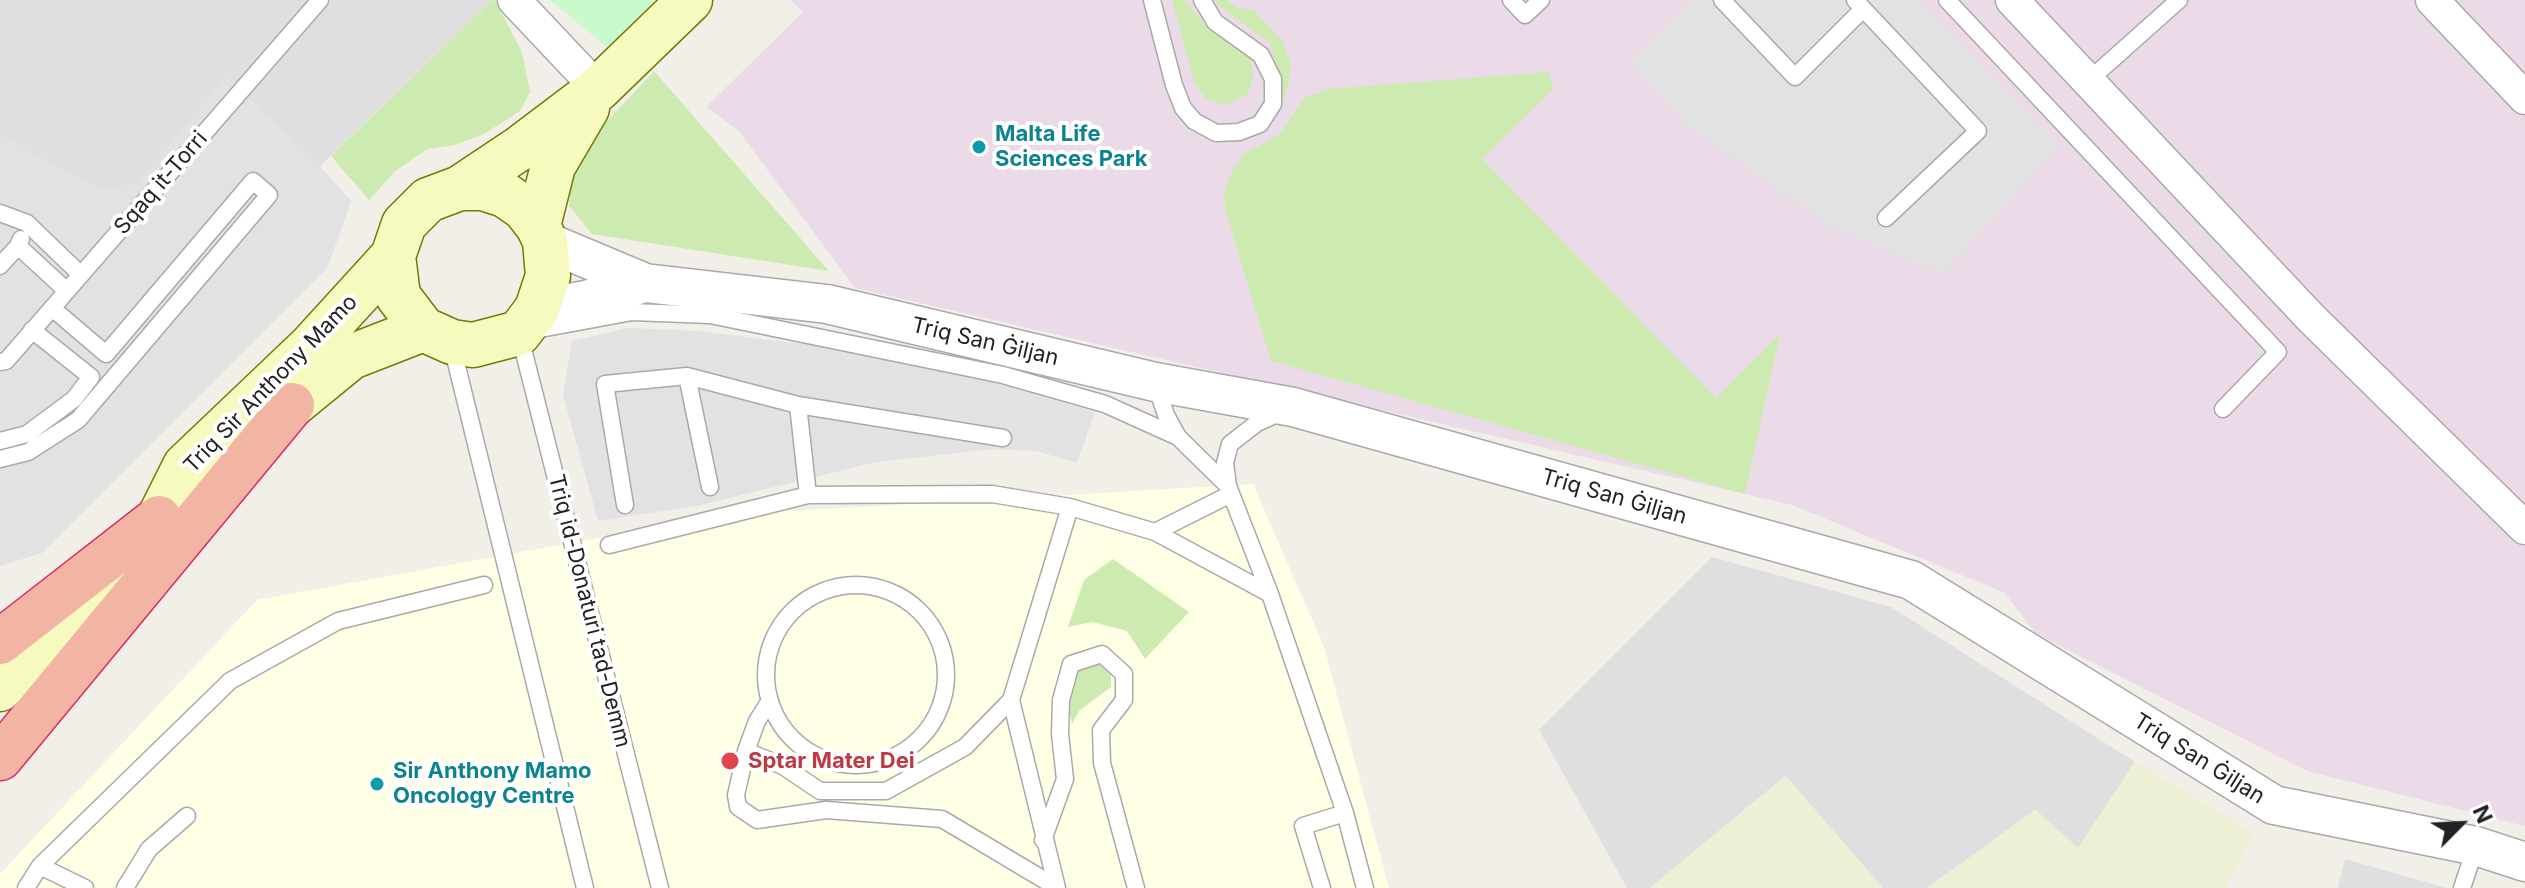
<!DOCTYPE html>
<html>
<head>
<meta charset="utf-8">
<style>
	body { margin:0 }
	#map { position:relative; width:2525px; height:888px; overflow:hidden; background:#f2efe9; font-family:Inter,sans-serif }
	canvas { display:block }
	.north { position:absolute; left:2421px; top:784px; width:80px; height:80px; -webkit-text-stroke:6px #fff; paint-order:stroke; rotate:66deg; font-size:22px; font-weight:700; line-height:32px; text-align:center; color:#222 }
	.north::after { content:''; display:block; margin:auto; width:28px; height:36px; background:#222; clip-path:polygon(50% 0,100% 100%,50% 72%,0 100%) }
</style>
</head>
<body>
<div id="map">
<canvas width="2525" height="888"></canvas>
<div class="north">N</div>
</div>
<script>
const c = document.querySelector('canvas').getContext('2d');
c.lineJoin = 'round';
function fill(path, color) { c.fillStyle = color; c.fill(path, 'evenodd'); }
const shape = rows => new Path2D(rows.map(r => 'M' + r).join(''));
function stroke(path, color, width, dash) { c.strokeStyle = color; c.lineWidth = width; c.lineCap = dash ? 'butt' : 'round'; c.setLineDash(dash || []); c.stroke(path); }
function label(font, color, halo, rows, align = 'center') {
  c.font = font + ' Inter,sans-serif'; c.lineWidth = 8; c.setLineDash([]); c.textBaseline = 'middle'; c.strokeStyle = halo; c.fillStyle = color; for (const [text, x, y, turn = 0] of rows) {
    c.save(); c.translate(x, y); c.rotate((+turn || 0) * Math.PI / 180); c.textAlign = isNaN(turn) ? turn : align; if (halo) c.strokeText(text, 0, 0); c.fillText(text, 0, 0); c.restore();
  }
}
fill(shape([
	[0,0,492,0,320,166,226,77,138,183,101,190,0,136],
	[1712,557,1891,607,2135,762,2078,848,2035,810,1927,888,1883,888,1785,776,1650,888,1627,888,1539,730],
	[2345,859,2447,888,2338,888]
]), '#e0dfdf');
fill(shape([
	[790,0,2525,0,2525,826,2307,771,2036,634,2005,593,1792,505,855,288,738,130,706,107,803,12]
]), '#ebdbe8');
fill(shape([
	[1253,484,1324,647,1389,888,0,888,0,874,257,600,724,515]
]), '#ffffe5');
fill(shape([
	[2135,762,2253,832,2226,888,1927,888,2036,810,2078,848],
	[1786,776,1883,888,1650,888]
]), '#eef0d5');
fill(shape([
	[492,0,495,0,522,52,530,92,520,111,484,134,455,145,427,149,394,172,369,200,331,156],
	[1172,0,1185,0,1209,30,1250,58,1254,76,1247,94,1226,105,1206,99,1194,82],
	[1215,0,1227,0,1237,8,1254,10,1282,41,1291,63,1289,82,1281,109,1263,129,1221,128,1248,120,1267,104,1276,86,1277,67,1270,43,1219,6],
	[654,71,829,271,592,234,569,206,573,158],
	[1548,72,1554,88,1482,159,1716,398,1780,334,1745,494,1271,361,1225,209,1224,192,1232,171,1245,153,1279,135,1304,98,1329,89],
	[1113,559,1189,612,1145,659,1127,631,1092,622,1068,627,1084,580],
	[1097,662,1105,665,1111,672,1111,687,1079,711,1072,724,1068,705,1076,672]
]), '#cdebb0');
fill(shape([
	[550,0,655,0,607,47]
]), '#c8facc');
fill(shape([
	[1691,0,1918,0,2060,146,1943,274,1828,225,1688,127,1629,62],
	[226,76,320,166,351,201,328,267,42,553,0,566,0,136,101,189,138,183],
	[628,328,696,331,830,347,975,377,1095,412,1077,463,1036,451,991,449,876,462,701,505,598,521,563,395,572,341]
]), '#e2e2e2');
const service = shape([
	[1152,0,1174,85,1183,108,1194,121,1216,133,1239,132,1260,124,1273,104,1273,79,1261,55,1215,22,1202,0],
	[1511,0,1525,15,1541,0],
	[1722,0,1795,77,1863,9],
	[1855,0,1978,131,1886,218],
	[1947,0,2278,352,2223,409],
	[2088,81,2179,0],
	[0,213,27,223,81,275],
	[18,246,67,291],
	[0,266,18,246,21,239],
	[452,346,585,888],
	[0,362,6,361,320,0],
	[687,376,710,487],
	[1155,382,1166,415,1178,437,1228,486],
	[798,405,808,495],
	[1279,413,1257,423,1230,444,1225,463,1228,486,1270,594,1345,813,1365,888],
	[0,441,27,434,74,399,91,377,32,330],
	[0,459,28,452,78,420,269,195,253,181,106,354,52,308],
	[625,505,605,384,687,376,798,405,1003,438],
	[1155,532,1231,494],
	[609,545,808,495,992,494,1070,507,1155,532,1270,594],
	'766 675a90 90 0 1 1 180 0a90 90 0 1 1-180 0Z',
	[769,702,757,721,746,751,736,795,738,807,757,820,826,810,942,819,1056,887],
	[746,751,783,766,820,791,886,791,965,747,1011,700],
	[1043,840,1065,779,1060,734,1061,700,1071,664,1102,654,1124,674,1124,700,1101,730,1102,763,1136,888],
	[40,866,85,888],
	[26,888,40,866,230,681,338,621,484,585],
	[125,888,149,849,187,816],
	[660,888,519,333,632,312,710,315,1003,375,1105,404,1178,437],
	[1057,888,1011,700,1070,507],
	[1322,888,1303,826,1345,813],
	[2462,888,2476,846]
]);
const minor = shape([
	[514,0,598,89],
	[2012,0,2311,318,2525,528],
	[2432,0,2525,98]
]);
const tertiary = shape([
	[545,241,645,283,827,304,1155,382,1293,407,1911,580,2274,805,2476,846,2525,862],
	[537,309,586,300,645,283]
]);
const secondary = shape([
	[538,226,553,166,587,108],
	[393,256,398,296,423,329,452,342,473,345,519,333,537,309,548,276,545,241,538,226,524,208,505,195,483,188,460,188],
	[263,429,351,357,423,329],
	[159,518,185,466,310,347,393,256,404,224,428,200,460,188,520,148,598,89,690,0],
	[0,689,107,574]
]);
const trunk = shape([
	[0,642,159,518],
	[0,758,292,405]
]);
stroke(service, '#a9a9a9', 19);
stroke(minor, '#a9a9a9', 35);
stroke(tertiary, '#a9a9a9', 41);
stroke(secondary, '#707d05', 47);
stroke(trunk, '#dc2a67', 47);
stroke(service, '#fff', 16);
stroke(minor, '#fff', 32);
stroke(tertiary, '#fff', 38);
stroke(secondary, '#f7fabf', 44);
stroke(trunk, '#f2b4a3', 44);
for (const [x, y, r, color] of [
	[979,147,8,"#0f9aa8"],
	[730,761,10,"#e0444e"],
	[377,784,8,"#0f9aa8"]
]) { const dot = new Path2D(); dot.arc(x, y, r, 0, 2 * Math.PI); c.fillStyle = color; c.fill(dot); stroke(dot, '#fff', 3); }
label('bold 22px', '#0d838f', '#fff', [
	["Malta Life",995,134],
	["Sciences Park",995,159],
	["Sir Anthony Mamo",393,771],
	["Oncology Centre",393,796]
], 'left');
label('22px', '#222', '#fff', [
	["Sqaq it-Torri",161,183,-49],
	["Triq San Ġiljan",985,342,13],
	["Triq Sir Anthony Mamo",271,384,-46],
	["Triq San Ġiljan",1614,497,16],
	["Triq id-Donaturi tad-Demm",589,611,76],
	["Triq San Ġiljan",2199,759,32]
]);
label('bold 22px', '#be3a42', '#fff', [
	["Sptar Mater Dei",748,761]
], 'left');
</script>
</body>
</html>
